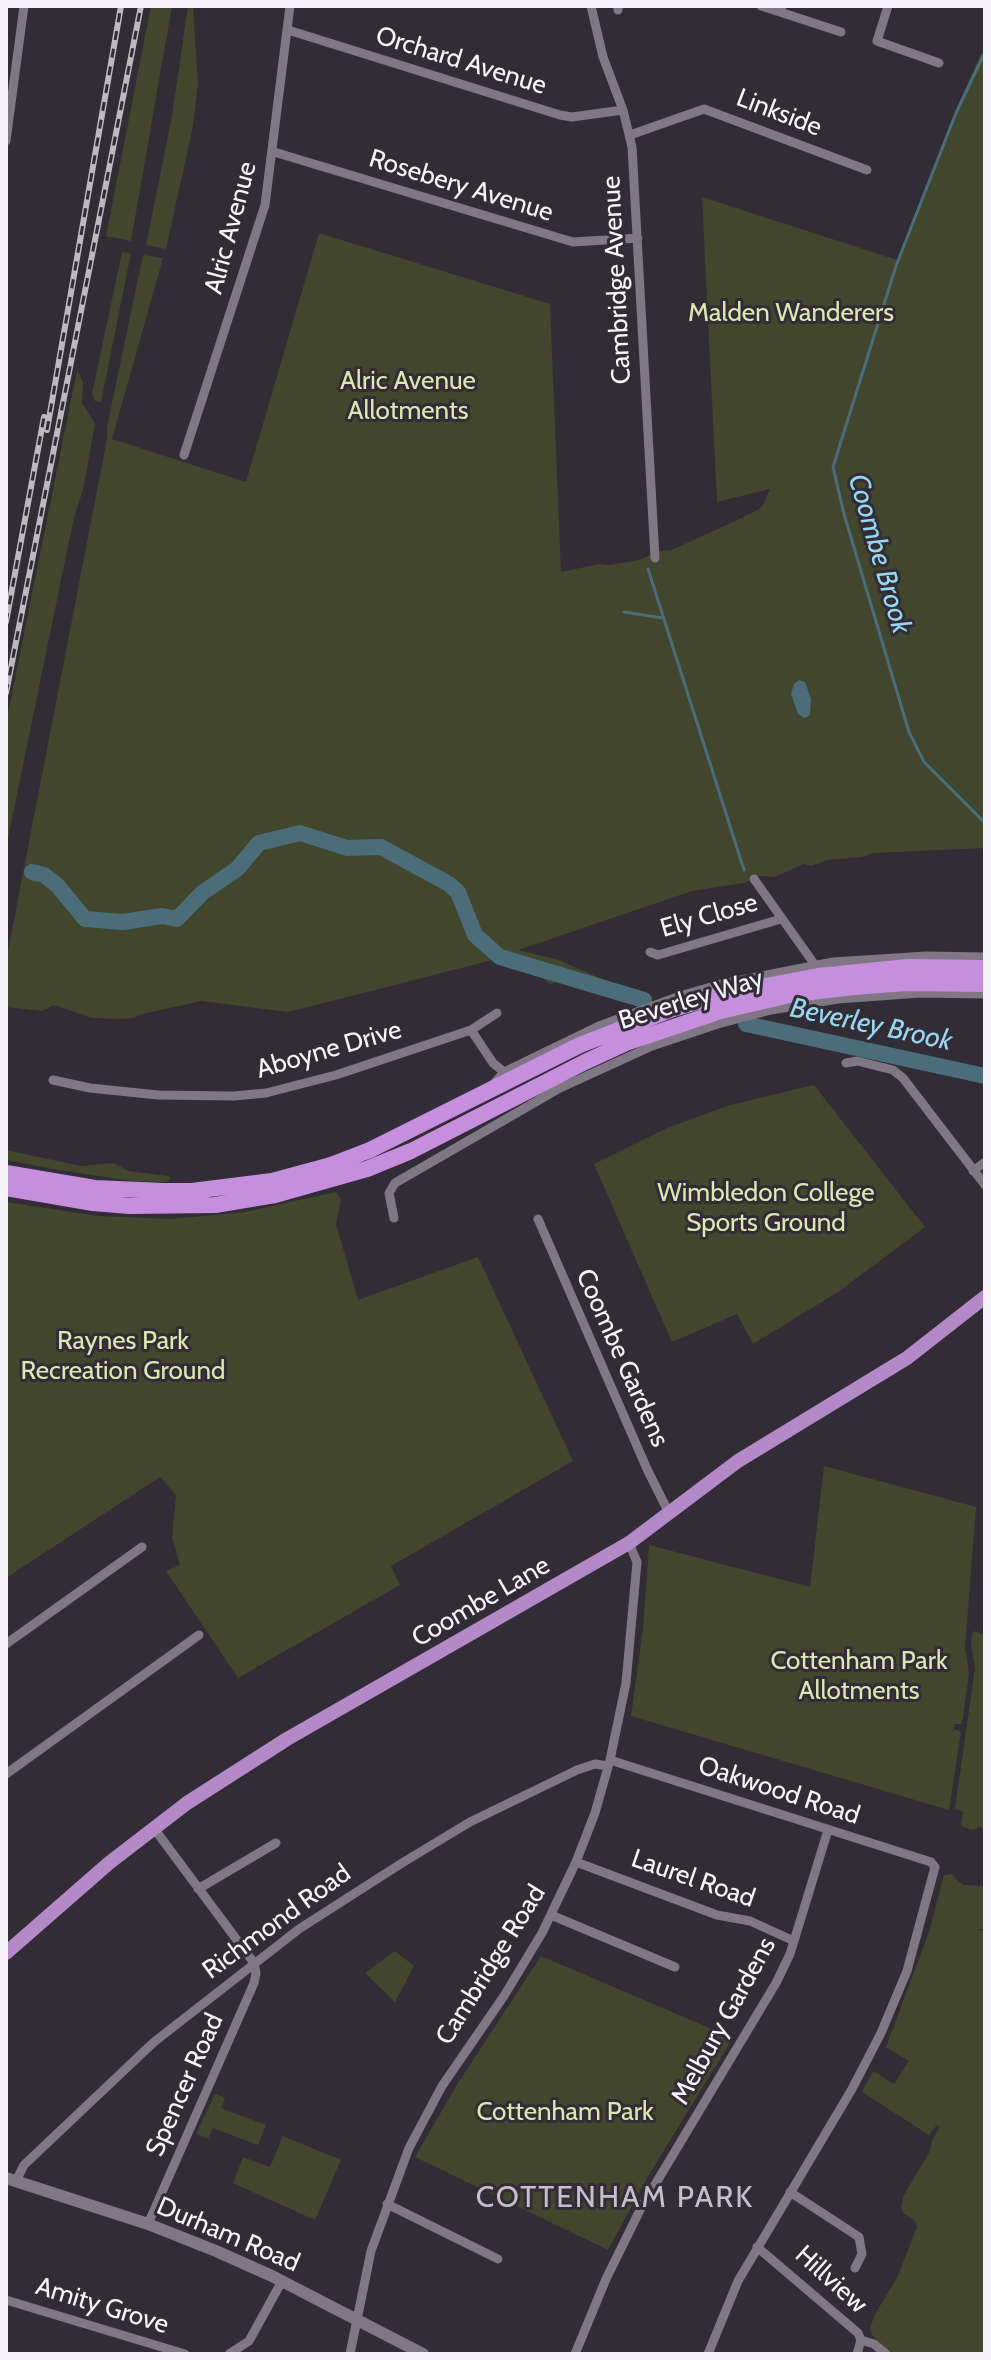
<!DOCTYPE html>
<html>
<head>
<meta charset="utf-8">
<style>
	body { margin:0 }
	#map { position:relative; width:991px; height:2360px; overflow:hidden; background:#322c36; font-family:Cabin,sans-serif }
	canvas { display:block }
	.frame { position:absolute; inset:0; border:8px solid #f7f3fa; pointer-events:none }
</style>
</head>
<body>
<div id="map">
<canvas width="991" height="2360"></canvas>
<div class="frame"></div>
</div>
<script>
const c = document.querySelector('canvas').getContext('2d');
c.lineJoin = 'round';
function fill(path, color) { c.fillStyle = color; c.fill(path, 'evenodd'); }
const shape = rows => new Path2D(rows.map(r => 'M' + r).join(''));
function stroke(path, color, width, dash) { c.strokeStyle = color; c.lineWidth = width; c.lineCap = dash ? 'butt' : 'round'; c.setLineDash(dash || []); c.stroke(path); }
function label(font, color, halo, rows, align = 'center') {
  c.font = font + ' Cabin,sans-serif'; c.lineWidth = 6; c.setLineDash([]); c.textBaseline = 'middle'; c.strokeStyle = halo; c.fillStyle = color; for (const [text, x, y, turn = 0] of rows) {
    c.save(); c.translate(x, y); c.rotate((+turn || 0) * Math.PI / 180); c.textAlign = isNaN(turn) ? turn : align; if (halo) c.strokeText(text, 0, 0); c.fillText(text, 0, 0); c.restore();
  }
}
fill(shape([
	[151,6,172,6,131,241,106,236],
	[188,6,193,6,198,83,193,126,166,249,146,245,172,116],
	[985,50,985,848,874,853,862,857,827,860,811,866,804,864,775,877,760,876,744,883,692,891,518,950,559,960,645,998,639,1000,565,980,550,984,534,972,522,968,508,968,500,960,493,960,288,1012,201,1001,138,1015,134,1018,119,1019,92,1018,54,1005,42,1011,6,1007,6,961,107,439,107,427,143,255,163,258,112,439,246,482,319,233,550,304,561,572,599,564,609,565,639,560,659,551,672,550,752,513,762,507,770,489,717,502,702,197,897,260,955,112,980,56],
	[122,252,131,253,101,402,95,401,92,394],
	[77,370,83,382,82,403,95,423,83,490,74,517,6,848,6,724],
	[814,1085,925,1227,838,1292,753,1344,737,1314,672,1342,594,1164,667,1128,730,1105],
	[6,1150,81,1166,114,1163,128,1171,169,1176,171,1179,166,1182,132,1181,58,1170,6,1160],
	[335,1192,341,1199,336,1224,358,1300,478,1257,573,1461,391,1566,400,1585,238,1678,166,1571,180,1565,172,1537,176,1495,160,1477,6,1578,6,1202,98,1216,172,1219,245,1212],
	[824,1466,976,1507,965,1648,969,1674,962,1724,955,1724,954,1729,961,1732,949,1810,631,1716,643,1629,649,1545,810,1587],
	[975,1631,985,1636,985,1829,979,1827,973,1830,961,1826,963,1812,955,1809,975,1668,971,1644,972,1633],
	[952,1874,959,1882,964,1885,985,1886,985,1929,978,1929,985,1932,985,2354,891,2354,871,2334,870,2328,875,2314,897,2278,917,2227,915,2221,903,2213,901,2206,904,2195,930,2151,932,2140,940,2127,937,2125,929,2135,862,2092,873,2071,894,2084,909,2061,886,2047,929,1932,944,1875],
	[395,1951,414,1966,395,2002,365,1973],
	[541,1956,733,2038,650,2173,608,2250,415,2157,458,2083],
	[215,2094,225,2098,221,2108,266,2125,258,2145,213,2128,208,2139,196,2134],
	[283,2136,341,2160,315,2220,233,2183,243,2157,270,2167]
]), '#41462d');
fill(shape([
	[799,680,805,682,811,699,810,715,805,718,798,714,791,694,794,684]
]), '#4b6d7a');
stroke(shape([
	[985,52,956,113,896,266,833,467,844,514,909,732,924,762,985,823],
	[648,569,744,870],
	[624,612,663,618]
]), '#4b6d7a', 3);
stroke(shape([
	[32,872,44,875,57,885,85,919,123,922,162,916,177,919,202,893,237,869,259,843,300,833,347,848,381,847,449,884,458,892,475,935,500,957,644,1000],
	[746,1024,985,1076]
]), '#4b6d7a', 16);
stroke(shape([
	[591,6,603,57,623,110,632,147,655,558],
	[761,6,780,12],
	[782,6,780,12,841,32],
	[888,6,877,41,939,63],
	[618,10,618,6],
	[288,30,560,115,572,117,623,110],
	[630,135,704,109,867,170],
	[6,141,24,6],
	[274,152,573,242,638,238],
	[184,455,265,205,290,6],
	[754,879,815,965],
	[650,952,658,955,781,919],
	[471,1030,493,1063,504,1072],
	[846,1063,857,1061,893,1070,903,1078,985,1185],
	[53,1080,90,1088,158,1095,234,1096,266,1093,336,1075,471,1030,497,1013],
	[492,1086,504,1072,599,1026,680,996,721,984,833,962,926,956,985,957],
	[973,1171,985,1162],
	[394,1218,389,1193,395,1183,558,1089,652,1046,718,1024,771,1010,838,999,920,993,985,994],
	[538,1219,647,1469,669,1513],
	[6,1644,142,1547],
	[610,1760,931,1862,935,1867,907,1971,881,2033,852,2089,738,2281,708,2354],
	[6,1774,199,1635],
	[576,1862,717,1915,750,1921,794,1941],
	[198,1889,276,1843],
	[551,1915,675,1967],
	[16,2181,24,2165,154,2042,299,1929,402,1863,470,1822,577,1770,595,1764,608,1766],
	[790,2192,859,2237,862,2254,855,2268],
	[387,2204,498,2259],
	[148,2224,254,1983,256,1973,254,1963,153,1827],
	[757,2247,858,2333,861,2340,857,2354],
	[6,2300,185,2354],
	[861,2340,874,2344,886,2354],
	[229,2354,249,2341,282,2281],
	[350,2354,371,2251,409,2148,442,2086,504,1996,542,1933,576,1862,595,1813,610,1760,626,1683,637,1562,629,1543],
	[575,2354,606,2279,641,2208,776,1983,790,1954,828,1830]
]), '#7f7783', 9);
stroke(shape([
	[6,2178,148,2224,216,2251,272,2276,423,2354]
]), '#7f7783', 12);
stroke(shape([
	[6,1953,109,1863,187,1803,287,1739,629,1543,738,1461,907,1358,985,1297]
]), '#b489c7', 14);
stroke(shape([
	[6,1173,95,1188,163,1191,192,1191,272,1181,331,1165,370,1150,580,1045,673,1009,724,994,818,976,908,967,985,968],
	[6,1188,93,1203,129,1206,215,1205,275,1195,367,1169,411,1151,585,1062,626,1043,721,1011,794,994,854,987,906,983,985,984]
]), '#c68fde', 16);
const rail = shape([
	[47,430,121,6],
	[6,622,44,417],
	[6,693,141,6]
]);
stroke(rail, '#beb9c1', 6);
stroke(rail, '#322c36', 3, [9]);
label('26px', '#f7f3fa', '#322c36', [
	["Orchard Avenue",461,61,17],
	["Linkside",779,113,21],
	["Rosebery Avenue",461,186,17],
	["Alric Avenue",231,228,-75],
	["Cambridge Avenue",617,280,-93],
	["Ely Close",709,916,-16],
	["Beverley Way",691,1000,-17],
	["Aboyne Drive",329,1050,-16],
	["Coombe Gardens",622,1358,66],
	["Coombe Lane",481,1602,-30],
	["Oakwood Road",779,1791,18],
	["Laurel Road",693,1879,19],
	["Richmond Road",277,1922,-36],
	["Cambridge Road",491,1965,-58],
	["Melbury Gardens",724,2021,-61],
	["Spencer Road",185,2085,-66],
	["Durham Road",228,2235,23],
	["Hillview",831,2280,42],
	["Amity Grove",102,2306,17]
]);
label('26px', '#dce8b1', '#322c36', [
	["Malden Wanderers",791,313],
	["Alric Avenue",408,381],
	["Allotments",408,411],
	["Wimbledon College",766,1193],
	["Sports Ground",766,1223],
	["Raynes Park",123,1341],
	["Recreation Ground",123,1371],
	["Cottenham Park",859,1661],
	["Allotments",859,1691],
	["Cottenham Park",565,2112]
]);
label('italic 28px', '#98d7f1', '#322c36', [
	["Coombe Brook",879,554,74],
	["Beverley Brook",871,1025,12]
]);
c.letterSpacing = '2px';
label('30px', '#c7becc', '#322c36', [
	["COTTENHAM PARK",615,2198]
]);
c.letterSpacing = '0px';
</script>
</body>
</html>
